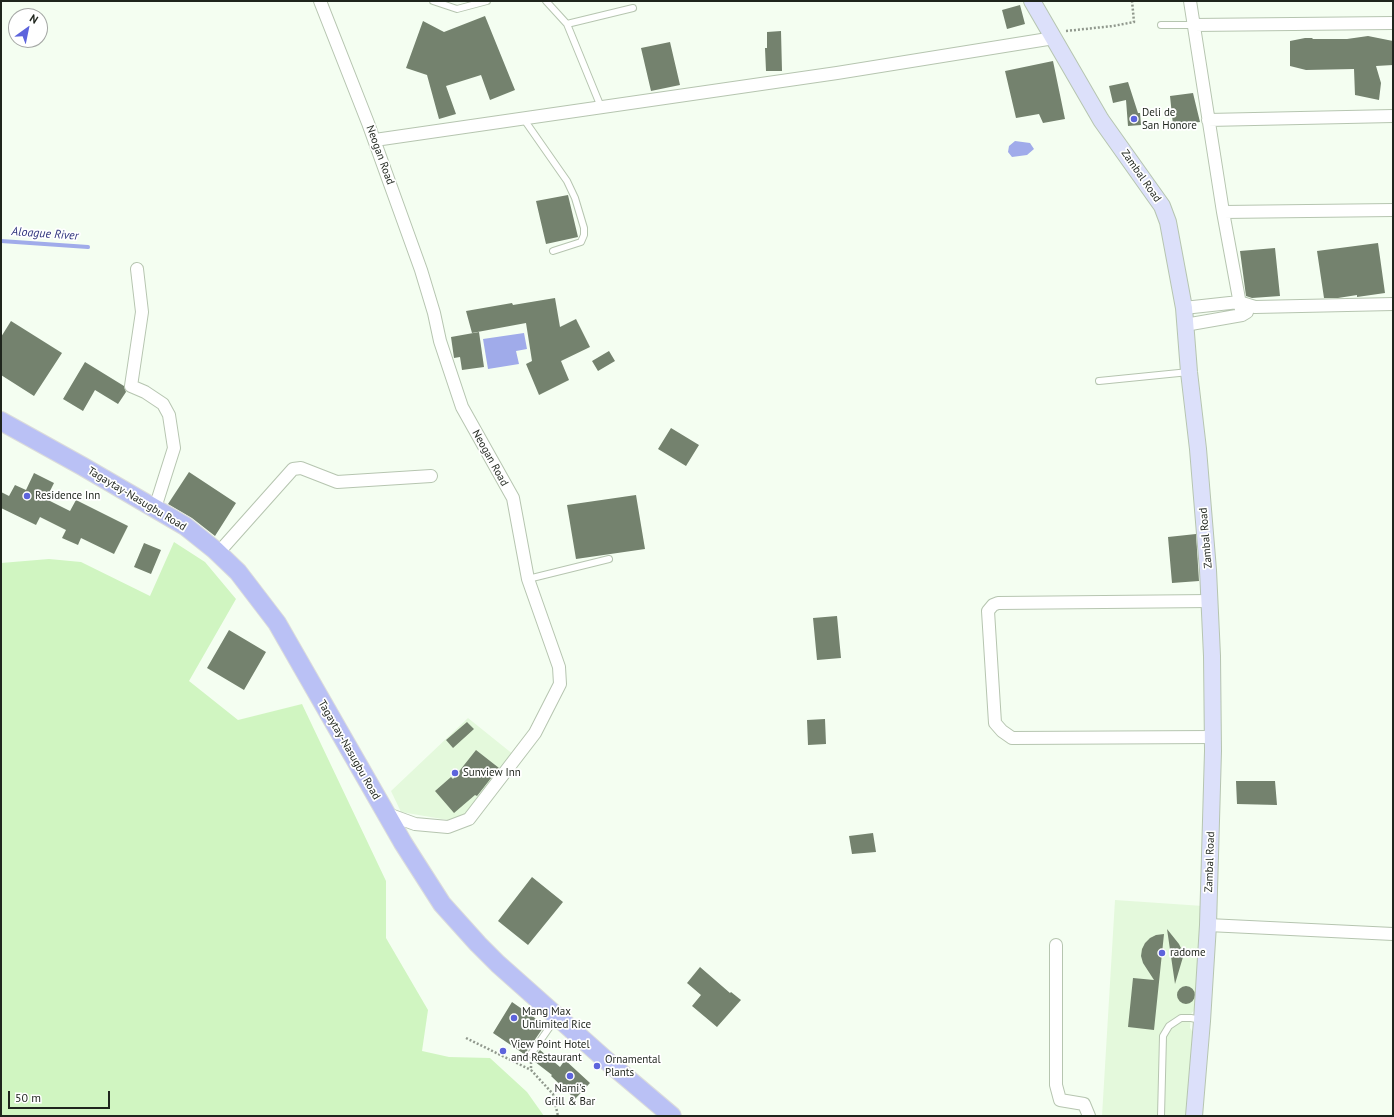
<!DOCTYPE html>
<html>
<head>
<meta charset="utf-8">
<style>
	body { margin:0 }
	#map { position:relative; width:1394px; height:1117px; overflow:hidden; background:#f4fef1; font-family:"PT Sans",sans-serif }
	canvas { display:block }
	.frame { position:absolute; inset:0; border:2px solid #1f251d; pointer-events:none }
	.north { position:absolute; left:8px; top:8px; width:40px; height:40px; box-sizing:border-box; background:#fff; border:1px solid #a5a8a5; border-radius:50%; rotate:33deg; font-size:11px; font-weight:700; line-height:16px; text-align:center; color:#1f251d }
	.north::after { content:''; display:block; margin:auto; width:14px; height:18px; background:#5d64dc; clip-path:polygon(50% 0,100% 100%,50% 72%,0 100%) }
	.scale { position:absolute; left:8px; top:1091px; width:102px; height:18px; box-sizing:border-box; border:2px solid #1f251d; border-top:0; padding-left:5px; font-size:12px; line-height:14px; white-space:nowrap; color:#1f251d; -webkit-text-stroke:3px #fff; paint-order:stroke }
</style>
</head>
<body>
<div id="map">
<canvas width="1394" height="1117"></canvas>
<div class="frame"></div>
<div class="north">N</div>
<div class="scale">50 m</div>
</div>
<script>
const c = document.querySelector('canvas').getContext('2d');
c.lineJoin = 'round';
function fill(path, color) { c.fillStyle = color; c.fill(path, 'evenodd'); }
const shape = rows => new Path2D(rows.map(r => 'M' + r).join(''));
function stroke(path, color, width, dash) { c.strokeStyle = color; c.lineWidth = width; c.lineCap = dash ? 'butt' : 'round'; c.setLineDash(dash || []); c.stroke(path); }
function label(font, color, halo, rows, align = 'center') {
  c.font = font + ' "PT Sans",sans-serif'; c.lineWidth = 3.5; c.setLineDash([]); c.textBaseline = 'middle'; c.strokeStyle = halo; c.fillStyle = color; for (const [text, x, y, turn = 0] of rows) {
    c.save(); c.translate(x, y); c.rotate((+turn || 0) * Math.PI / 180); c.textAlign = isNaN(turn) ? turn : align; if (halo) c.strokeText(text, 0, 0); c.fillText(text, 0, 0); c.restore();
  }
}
fill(shape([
	[468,718,514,755,480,799,462,817,448,820,401,812,391,791],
	[1115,900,1203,906,1195,1009,1191,1014,1190,1028,1194,1034,1188,1116,1102,1116]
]), '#e4f9dc');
fill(shape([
	[174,542,205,562,236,599,189,681,238,720,302,704,386,881,386,938,428,1010,422,1051,449,1057,490,1058,527,1092,544,1116,1,1116,1,563,49,559,81,562,150,596]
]), '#d0f5c1');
fill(shape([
	[1015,141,1030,143,1034,149,1027,155,1012,157,1008,152,1009,146],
	[524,333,527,349,516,351,519,364,488,369,483,339]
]), '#a0abea');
stroke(shape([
	[1,241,88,247]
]), '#a0abea', 4);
fill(shape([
	[1020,5,1025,24,1007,29,1002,10],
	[485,16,515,90,490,100,481,75,446,86,456,114,439,119,427,75,406,68,423,21,444,32],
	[781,31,782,71,766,71,765,48,767,48,767,32],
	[1368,36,1393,41,1393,65,1376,66,1381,83,1379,100,1355,95,1354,69,1306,70,1290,66,1290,41,1305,38,1313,38,1312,39,1347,39],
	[670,42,680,85,651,91,641,48],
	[1053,61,1065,119,1043,123,1039,114,1016,118,1005,71],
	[1128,82,1138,113,1140,113,1141,125,1128,126,1126,100,1113,103,1109,86],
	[1193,93,1200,122,1173,125,1170,96],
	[568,195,578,237,546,244,536,201],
	[1378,243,1385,293,1357,297,1357,295,1338,298,1324,298,1317,251],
	[1275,248,1280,296,1252,298,1246,296,1240,251],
	[555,298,560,327,576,319,590,347,561,361,569,380,539,395,526,364,532,361,526,323,472,333,466,311,512,303,513,305],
	[11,321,62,353,34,396,1,375,1,337],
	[479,332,484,367,462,370,460,357,454,358,451,337],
	[609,351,615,361,598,371,592,361],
	[85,362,124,386,126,392,118,404,95,390,83,411,63,399],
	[671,428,699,445,686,466,658,449],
	[189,472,236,503,215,536,192,518,168,504],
	[34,473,54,483,46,499,70,511,76,500,128,526,114,554,81,538,78,545,62,538,66,530,40,517,36,525,1,508,1,492,9,496,15,485,26,490],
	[636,495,645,549,576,559,567,505],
	[1196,534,1199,581,1172,583,1168,537],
	[144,543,161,550,151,574,134,567],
	[837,616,841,658,817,660,813,618],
	[229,630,266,652,244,690,207,668],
	[825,719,826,744,808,745,807,720],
	[467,722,474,729,453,748,446,740],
	[476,750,499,768,477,796,475,795,454,813,435,791,451,777,453,779],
	[1236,781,1275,781,1277,805,1237,804],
	[873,833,876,852,852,854,849,836],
	[532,877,563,902,528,945,498,921],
	[1167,929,1179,944,1182,950,1183,957,1175,984],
	[1164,934,1154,1030,1128,1027,1133,978,1154,980,1143,963,1141,956,1142,949,1145,943,1150,938,1156,935],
	[700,967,730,993,731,992,741,1000,717,1027,692,1006,701,995,687,983],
	'1177 995a9 9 0 1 1 18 0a9 9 0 1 1-18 0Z',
	[512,1002,545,1025,527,1051,527,1056,493,1033],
	[540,1050,560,1067,565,1060,590,1083,575,1099,551,1076,552,1075,530,1058,534,1057]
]), '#74826e');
const lane = shape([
	[433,1,457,9,487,1],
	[546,1,567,24,633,8],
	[567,24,601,107],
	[1161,25,1193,25],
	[523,118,567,181,575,198,584,228,584,235,581,242,553,251],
	[1099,381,1189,372],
	[528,579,609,559],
	[531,1054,556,1018],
	[1161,1116,1163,1036,1169,1026,1181,1018,1191,1018,1201,1020]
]);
const street = shape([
	[320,1,368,123,421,270,434,313,440,341,462,407,513,498,528,579,559,667,560,684,535,733,469,819,448,827,415,824,385,813],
	[1190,1,1223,212,1242,315],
	[1193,25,1393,23],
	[1208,120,1393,116],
	[375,140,837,73,1054,38],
	[1223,212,1393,210],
	[137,269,142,312,131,386,145,392,163,404,169,415,174,448,155,508],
	[1184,308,1239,302,1255,307,1393,304],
	[1185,325,1242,315,1247,312],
	[219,552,293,469,301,468,337,482,431,476],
	[1210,601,998,603,993,605,988,611,995,723,1002,731,1012,738,1213,737],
	[1208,925,1393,934],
	[1056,945,1056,1085,1060,1100,1084,1104,1089,1116]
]);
const secondary = shape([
	[1032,1,1101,120,1162,206,1168,222,1184,308,1189,372,1198,449,1208,570,1212,656,1213,751,1208,925,1202,1021,1194,1116]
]);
const primary = shape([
	[1,421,82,466,185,526,215,550,238,572,277,623,403,843,442,904,478,944,498,964,607,1061,672,1116]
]);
stroke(lane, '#b6c5b0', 8);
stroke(street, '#b6c5b0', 14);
stroke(secondary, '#b6c5b0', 18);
stroke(primary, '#dbdcdb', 20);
stroke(shape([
	[1066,31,1113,26,1134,22,1132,1],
	[466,1038,531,1070],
	[531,1062,531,1070,553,1094,558,1116]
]), '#90988d', 2.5, [2, 2]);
stroke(lane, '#fff', 6);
stroke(street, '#fff', 12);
stroke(secondary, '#dce0fa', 16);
stroke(primary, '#bac1f5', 18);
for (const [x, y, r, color] of [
	[1134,119,4,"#5d64dc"],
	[27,496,4,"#5d64dc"],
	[455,773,4,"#5d64dc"],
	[1162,953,4,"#5d64dc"],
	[514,1018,4,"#5d64dc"],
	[503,1051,4,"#5d64dc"],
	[597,1066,4,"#5d64dc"],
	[570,1076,4,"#5d64dc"]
]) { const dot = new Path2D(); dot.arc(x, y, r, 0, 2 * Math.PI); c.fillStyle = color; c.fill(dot); stroke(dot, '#fff', 1.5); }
label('11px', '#1f251d', '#fff', [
	["Deli de",1142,113],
	["San Honore",1142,126],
	["Residence Inn",35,496],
	["Sunview Inn",463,773],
	["radome",1170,953],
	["Mang Max",522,1012],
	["Unlimited Rice",522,1025],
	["View Point Hotel",511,1045],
	["and Restaurant",511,1058],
	["Ornamental",605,1060],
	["Plants",605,1073],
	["Nami's",570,1089,"center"],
	["Grill & Bar",570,1102,"center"]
], 'left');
label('11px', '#1f251d', '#fff', [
	["Neogan Road",380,155,70],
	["Zambal Road",1141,176,55],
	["Neogan Road",490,458,61],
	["Tagaytay-Nasugbu Road",137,499,31],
	["Zambal Road",1206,538,-95],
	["Tagaytay-Nasugbu Road",349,750,60],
	["Zambal Road",1210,862,-88]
]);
label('italic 12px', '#32367f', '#fff', [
	["Aloague River",45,234,4]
]);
</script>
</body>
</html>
